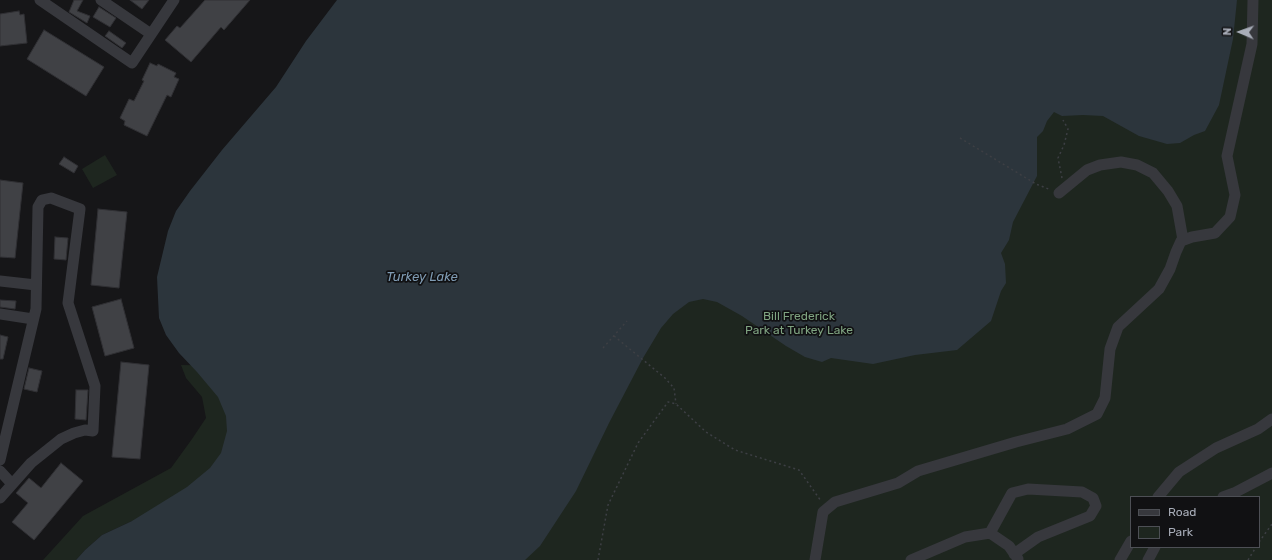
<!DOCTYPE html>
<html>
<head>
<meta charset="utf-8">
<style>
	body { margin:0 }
	#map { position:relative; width:1272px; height:560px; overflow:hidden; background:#161618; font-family:Rubik,sans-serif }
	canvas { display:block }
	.legend { position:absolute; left:1130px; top:496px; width:130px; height:52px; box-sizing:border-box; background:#111113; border:1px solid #4d4f55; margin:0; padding:5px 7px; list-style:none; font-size:12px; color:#a8adb8 }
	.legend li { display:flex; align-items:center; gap:8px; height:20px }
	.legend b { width:20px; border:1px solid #4d4f55 }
	.north { position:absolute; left:1220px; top:12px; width:40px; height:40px; -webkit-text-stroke:3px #111113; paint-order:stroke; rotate:272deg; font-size:11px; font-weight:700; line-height:16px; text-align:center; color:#a8adb8 }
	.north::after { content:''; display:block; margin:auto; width:14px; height:18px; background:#a8adb8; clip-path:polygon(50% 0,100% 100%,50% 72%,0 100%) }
</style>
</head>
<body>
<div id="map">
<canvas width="1272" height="560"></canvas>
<ul class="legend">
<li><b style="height:5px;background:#37383d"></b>Road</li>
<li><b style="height:11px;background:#1e261f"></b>Park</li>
</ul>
<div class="north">N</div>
</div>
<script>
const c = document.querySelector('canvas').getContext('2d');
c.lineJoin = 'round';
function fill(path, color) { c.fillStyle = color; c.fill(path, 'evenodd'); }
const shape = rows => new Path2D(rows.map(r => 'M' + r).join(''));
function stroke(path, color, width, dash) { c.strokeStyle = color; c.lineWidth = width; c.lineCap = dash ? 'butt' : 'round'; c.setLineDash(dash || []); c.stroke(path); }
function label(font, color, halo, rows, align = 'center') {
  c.font = font + ' Rubik,sans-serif'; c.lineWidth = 3.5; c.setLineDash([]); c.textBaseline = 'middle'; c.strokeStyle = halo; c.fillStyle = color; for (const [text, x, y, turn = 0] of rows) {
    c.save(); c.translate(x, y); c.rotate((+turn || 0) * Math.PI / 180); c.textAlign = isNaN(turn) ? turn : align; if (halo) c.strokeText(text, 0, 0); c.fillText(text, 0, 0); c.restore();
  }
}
fill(shape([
	[1149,0,1272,0,1272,560,176,560,132,521,102,535,85,550,76,560,43,560,83,516,171,468,192,439,206,418,202,397,186,378,181,365,561,372],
	[1131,497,1259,497,1259,547,1131,547],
	[105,155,117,175,93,188,82,169]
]), '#1e261f');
fill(shape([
	[337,0,1237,0,1233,39,1219,105,1205,131,1194,135,1180,143,1167,144,1139,136,1103,116,1083,115,1062,116,1054,112,1047,121,1043,131,1037,137,1037,176,1013,222,1009,240,1001,253,1005,264,1006,283,1001,291,991,321,957,350,915,355,873,364,831,358,822,362,805,357,786,346,742,316,717,302,703,299,689,302,673,314,661,328,643,358,609,423,576,491,540,546,525,560,76,560,85,550,102,535,132,521,187,487,210,468,221,453,227,431,226,416,218,397,197,372,179,353,166,335,159,318,157,277,168,231,176,211,190,191,222,150,276,87,306,41]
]), '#2c353c');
const building = shape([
	[74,0,83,0,77,11,90,16,87,23,69,12,74,0],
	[130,0,149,0,142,9,130,0],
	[205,0,250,0,224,30,221,27,191,62,165,40,177,26,180,28,205,0],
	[99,7,116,18,110,27,93,17,99,7],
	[19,11,20,15,24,14,27,43,0,46,0,14,19,11],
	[44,30,104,67,86,96,27,59,44,30],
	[109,31,126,43,122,48,105,36,109,31],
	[150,63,157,66,158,64,176,73,174,77,179,79,171,97,167,95,147,136,124,125,125,121,120,118,129,99,134,101,144,81,142,80,150,63],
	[64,157,78,166,74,173,59,164,64,157],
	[0,180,23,183,15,258,0,257,0,180],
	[98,209,127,212,119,288,91,285,98,209],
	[55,237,68,238,66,260,54,259,55,237],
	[121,299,134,348,105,356,92,307,121,299],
	[0,300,16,301,15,309,0,307,0,300],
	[0,335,8,337,3,359,0,359,0,335],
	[121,362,149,365,140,459,112,457,121,362],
	[29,368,42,371,37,392,24,389,29,368],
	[76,390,88,390,86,420,75,419,76,390],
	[61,463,83,481,34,540,12,522,28,503,16,493,29,478,41,488,61,463]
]);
fill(building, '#404145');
stroke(building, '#303034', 1);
stroke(shape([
	[960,138,1036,184,1051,190],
	[1062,178,1058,158,1064,145,1068,129,1063,120],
	[614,336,665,378,674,388,676,404],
	[603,348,627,321],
	[1259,542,1272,524],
	[598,560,608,505,638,443,668,402,676,404,706,432,735,450,799,470,821,501],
	[1248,560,1256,547]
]), '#3d3f44', 1.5, [2, 3]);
stroke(shape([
	[40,0,132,63,174,0],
	[101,0,151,34],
	[1059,193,1087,170,1100,165,1121,162,1137,165,1153,173,1168,191,1177,206,1183,240],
	[0,281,36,285],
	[0,314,33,319],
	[0,460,36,309,38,207,42,200,51,198,80,209,68,303,95,386,93,431,85,430,74,433,61,439,31,463,0,498],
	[0,471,12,484],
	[1158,497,1179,472,1216,448,1258,429,1272,419],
	[1223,497,1234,493,1272,473],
	[990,533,1012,493,1028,489,1082,492,1093,498,1096,506,1090,516,1038,537,1014,554],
	[815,560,823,512,835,502,898,483,918,471,1016,442,1067,429,1097,414,1105,398,1110,349,1118,327,1159,289,1170,269,1176,252,1181,241,1192,237,1215,233,1230,217,1235,195,1227,156,1252,44,1253,0],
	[911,560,965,537,990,533,1009,546,1018,559],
	[1120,560,1131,541],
	[1148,560,1155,547]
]), '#37383d', 11);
label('12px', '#7fa381', '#111113', [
	["Bill Frederick",799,317],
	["Park at Turkey Lake",799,331]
]);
label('italic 13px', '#7f9bb3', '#111113', [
	["Turkey Lake",422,277]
]);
</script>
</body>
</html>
